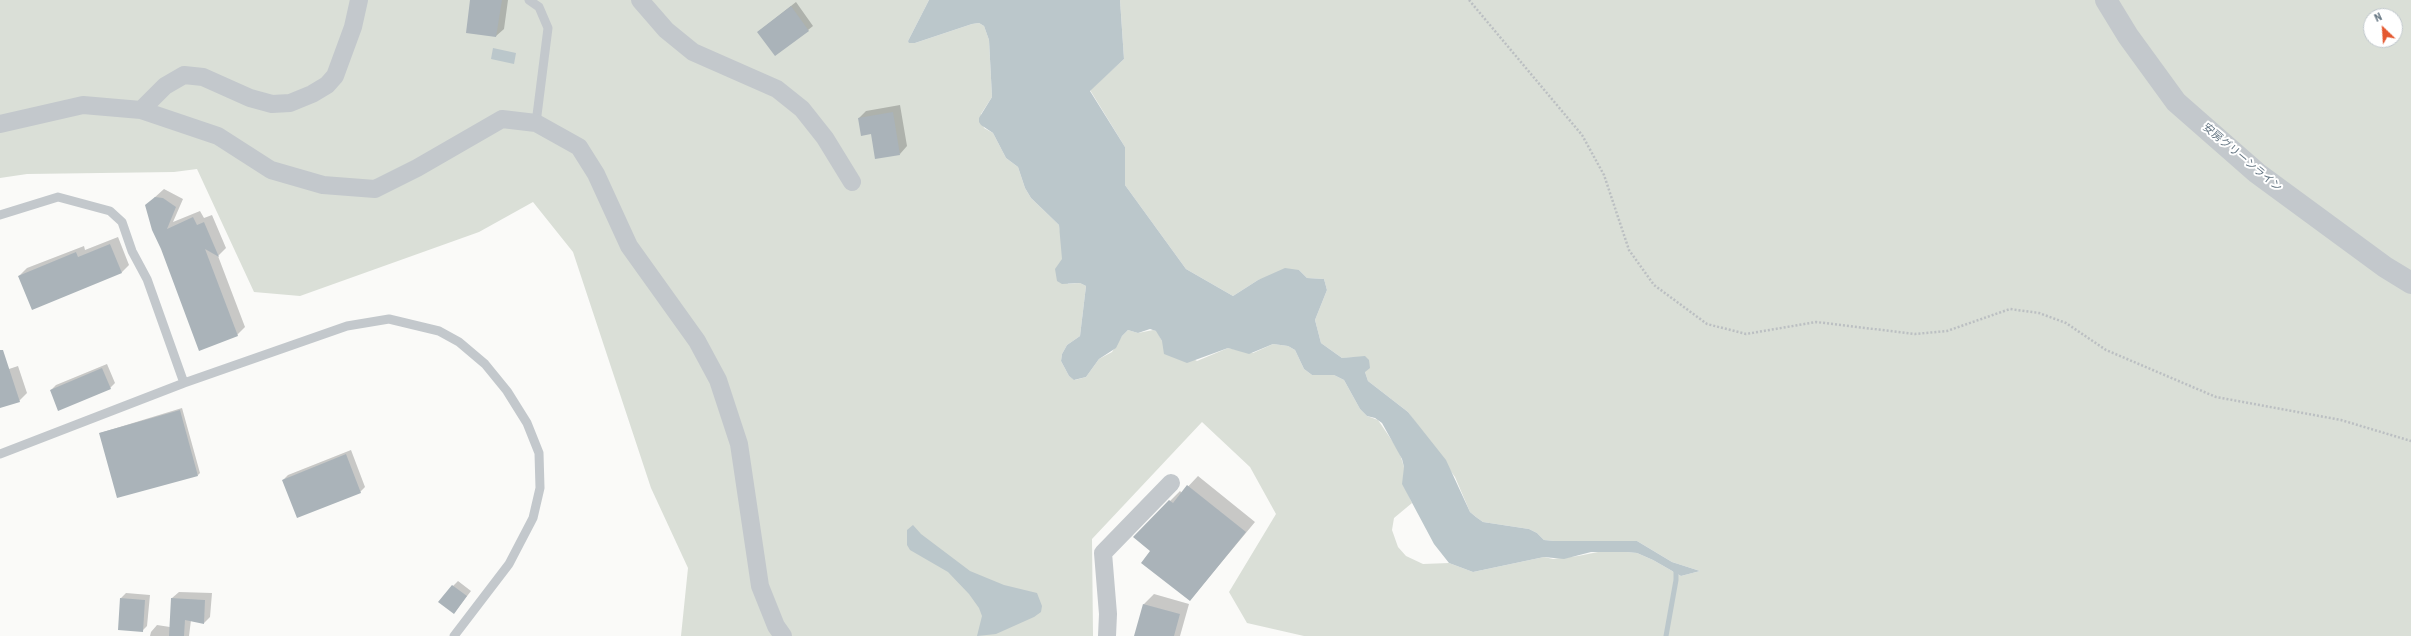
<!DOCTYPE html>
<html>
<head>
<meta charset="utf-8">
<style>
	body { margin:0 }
	#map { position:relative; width:2411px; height:636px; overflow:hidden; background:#fafaf8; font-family:"Roboto Condensed",sans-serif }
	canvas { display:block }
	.north { position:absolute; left:2363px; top:8px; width:40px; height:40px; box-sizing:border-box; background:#fff; border:1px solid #c1c8cd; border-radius:50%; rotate:335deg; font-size:11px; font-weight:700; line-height:16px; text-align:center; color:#657683 }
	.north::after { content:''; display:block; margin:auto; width:14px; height:18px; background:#e4572e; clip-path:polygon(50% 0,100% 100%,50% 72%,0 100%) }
</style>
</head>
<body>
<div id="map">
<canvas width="2411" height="636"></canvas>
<div class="north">N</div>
</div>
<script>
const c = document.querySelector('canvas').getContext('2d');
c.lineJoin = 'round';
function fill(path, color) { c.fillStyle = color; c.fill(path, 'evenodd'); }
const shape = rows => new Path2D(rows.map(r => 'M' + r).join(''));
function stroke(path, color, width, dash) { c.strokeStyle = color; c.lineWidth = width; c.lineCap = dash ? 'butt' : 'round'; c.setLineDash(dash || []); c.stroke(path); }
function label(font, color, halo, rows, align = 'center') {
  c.font = font + ' "Roboto Condensed","Noto Sans JP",sans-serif'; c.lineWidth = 4; c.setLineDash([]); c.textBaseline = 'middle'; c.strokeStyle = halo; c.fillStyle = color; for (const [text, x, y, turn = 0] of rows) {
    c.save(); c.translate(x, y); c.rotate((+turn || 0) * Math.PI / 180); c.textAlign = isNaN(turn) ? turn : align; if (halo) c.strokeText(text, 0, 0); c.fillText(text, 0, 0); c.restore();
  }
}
fill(shape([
	[0,0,929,0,908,41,915,43,972,24,979,23,984,26,989,40,992,97,981,114,984,128,993,133,1006,158,1018,167,1025,188,1031,198,1059,225,1068,284,1080,283,1086,286,1080,336,1067,345,1062,354,1061,361,1069,376,1075,380,1086,377,1099,359,1112,352,1122,336,1128,330,1138,333,1153,330,1157,331,1162,341,1197,361,1228,348,1253,353,1273,344,1288,346,1295,350,1304,369,1312,375,1334,375,1344,380,1360,409,1367,416,1378,420,1399,451,1404,467,1405,488,1412,503,1394,518,1392,530,1398,547,1406,556,1423,564,1449,563,1473,572,1544,557,1553,559,1578,556,1603,551,1627,552,1637,553,1653,560,1681,576,1700,571,1672,562,1637,541,1554,541,1544,540,1537,533,1529,529,1483,522,1476,517,1470,512,1455,477,1408,412,1368,381,1365,372,1365,357,1342,358,1321,343,1315,320,1327,290,1324,279,1307,278,1299,270,1258,280,1233,296,1186,269,1125,185,1125,147,1090,90,1124,59,1120,0,2411,0,2411,636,1304,636,1247,623,1229,592,1276,514,1250,467,1202,422,1092,539,1093,636,681,636,688,568,651,488,573,252,533,202,479,232,300,296,254,292,197,169,174,172,27,174,0,178],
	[2371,16,2395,16,2395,40,2371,40]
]), '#dadfd7');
fill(shape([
	[929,0,1120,0,1124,59,1090,91,1125,147,1125,185,1186,269,1233,296,1258,280,1285,268,1299,270,1307,278,1324,279,1327,290,1315,320,1321,343,1342,358,1365,356,1369,360,1370,368,1365,372,1368,381,1408,412,1446,460,1470,512,1476,517,1483,522,1529,529,1537,533,1544,540,1554,541,1637,541,1672,562,1700,571,1681,576,1653,560,1637,553,1627,552,1591,552,1564,559,1544,557,1473,572,1449,563,1434,544,1402,484,1404,467,1402,459,1382,423,1375,418,1367,416,1360,409,1344,380,1334,375,1312,375,1304,369,1295,350,1288,346,1273,344,1249,354,1228,348,1187,363,1164,354,1162,341,1156,331,1150,329,1138,333,1128,330,1122,336,1116,348,1099,359,1086,377,1074,380,1069,376,1061,361,1062,354,1067,345,1080,336,1086,286,1080,283,1062,284,1057,281,1055,269,1062,259,1059,225,1031,198,1025,188,1018,167,1006,158,993,133,981,125,979,122,979,118,992,97,989,40,984,26,979,23,972,24,915,43,909,43,908,41],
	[493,48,516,53,514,64,491,59],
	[913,525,921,534,970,571,1004,585,1037,593,1042,606,1041,612,1034,617,996,634,977,636,982,616,979,608,969,594,948,572,910,550,907,545,907,530]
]), '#bbc7cb');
fill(shape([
	[471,0,508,0,504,29,496,36],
	[796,2,813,26,808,30,758,32],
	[900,105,907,146,900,154,872,133,859,118,866,111],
	[164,189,183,199,173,222,200,211,204,218,212,215,226,248,218,256,245,327,237,335,200,350,154,198],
	[118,237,129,265,122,272,32,308,19,276,27,268,84,246,85,250],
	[107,364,115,383,110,388,51,390,56,385],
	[18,366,27,393,19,401,0,407,0,372],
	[182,408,200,473,198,475,100,433],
	[351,450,365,487,360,492,283,480,288,475],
	[1198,476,1255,522,1190,600,1152,551,1170,501,1180,491,1182,493],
	[458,581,471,591,454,613,453,586],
	[179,592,212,593,210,617,204,623,191,620,189,636,150,636,151,632,157,625,170,627,172,598],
	[126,593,150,595,147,626,142,631,119,629,121,598],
	[1154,594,1189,604,1180,636,1135,636,1144,604]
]), '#0003');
stroke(shape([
	[1666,636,1676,580,1676,571,1673,567]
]), '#bbc7cb', 5);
fill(shape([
	[470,0,502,0,496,37,466,33],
	[791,6,809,31,775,56,757,32],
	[893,112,900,155,875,159,871,134,861,136,858,118],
	[155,197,163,198,176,207,167,229,193,217,197,225,204,222,219,257,205,249,238,336,199,351,161,249,152,230,145,205],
	[110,244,122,273,32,310,18,276,76,252,78,257],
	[0,350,3,350,20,402,0,408],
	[102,368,111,389,58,411,50,390],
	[180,410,198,476,117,498,99,433],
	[346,454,361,493,297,518,282,480],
	[1187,485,1246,532,1190,601,1141,563,1150,551,1133,537,1169,500,1173,503],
	[452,585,467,596,454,614,438,602],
	[120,598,145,600,143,632,118,630],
	[171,598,205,600,204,624,185,620,184,636,169,636],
	[1143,604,1180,614,1174,636,1134,636]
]), '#aab3b9');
stroke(shape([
	[1469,0,1582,135,1604,175,1629,250,1654,285,1707,324,1746,334,1816,322,1915,334,1947,331,2010,309,2039,313,2066,323,2106,350,2216,397,2341,420,2411,441]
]), '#bbbfc2', 2.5, [2, 2]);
stroke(shape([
	[529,0,539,7,548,28,536,123],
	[0,215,58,197,110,211,122,222,132,251,147,279,184,383],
	[0,454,184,383,347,326,389,319,439,331,459,342,485,364,507,391,527,423,539,453,540,488,533,518,509,564,454,636]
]), '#c3c8cc', 9);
stroke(shape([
	[640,0,666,30,693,52,777,89,802,109,825,138,852,182],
	[141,110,165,86,184,75,203,77,250,98,272,104,290,103,312,94,327,85,335,76,353,27,359,0],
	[0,124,83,105,141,110,218,136,271,170,323,185,375,189,417,168,502,119,536,123,579,147,596,174,629,246,697,341,718,380,739,444,760,586,776,626,783,636],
	[1107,636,1108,614,1103,553,1171,483]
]), '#c3c8cc', 18);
stroke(shape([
	[2106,0,2128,36,2176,102,2257,173,2385,267,2411,283]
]), '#c3c8cc', 22);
label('11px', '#657683', '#fff', [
	["安房グリーンライン",2242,158,40]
]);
</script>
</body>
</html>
